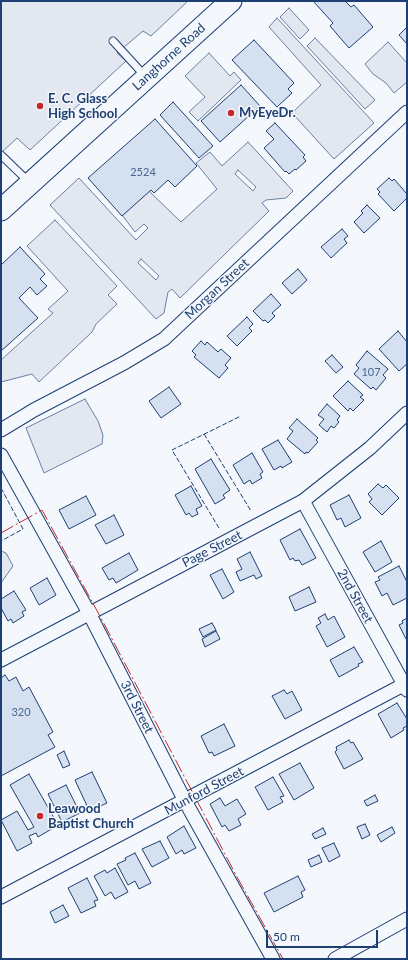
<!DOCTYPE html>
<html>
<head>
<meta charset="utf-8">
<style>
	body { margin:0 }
	#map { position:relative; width:408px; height:960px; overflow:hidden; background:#f4f7fb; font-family:Lato,sans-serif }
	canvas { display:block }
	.frame { position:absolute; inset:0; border:2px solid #1d3f73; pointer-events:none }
	.scale { position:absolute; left:266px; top:930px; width:112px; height:18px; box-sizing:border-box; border:2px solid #1d3f73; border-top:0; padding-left:5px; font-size:12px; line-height:14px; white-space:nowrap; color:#1d3f73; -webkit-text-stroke:3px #f4f7fb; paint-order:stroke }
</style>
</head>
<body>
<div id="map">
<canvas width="408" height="960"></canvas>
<div class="frame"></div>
<div class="scale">50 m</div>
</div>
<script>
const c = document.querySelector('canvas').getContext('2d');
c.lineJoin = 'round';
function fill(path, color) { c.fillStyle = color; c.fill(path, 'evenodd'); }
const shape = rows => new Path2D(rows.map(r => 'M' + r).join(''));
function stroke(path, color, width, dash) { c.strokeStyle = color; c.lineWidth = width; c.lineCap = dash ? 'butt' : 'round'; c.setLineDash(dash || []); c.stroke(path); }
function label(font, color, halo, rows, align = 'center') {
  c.font = font + ' Lato,sans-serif'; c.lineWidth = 3; c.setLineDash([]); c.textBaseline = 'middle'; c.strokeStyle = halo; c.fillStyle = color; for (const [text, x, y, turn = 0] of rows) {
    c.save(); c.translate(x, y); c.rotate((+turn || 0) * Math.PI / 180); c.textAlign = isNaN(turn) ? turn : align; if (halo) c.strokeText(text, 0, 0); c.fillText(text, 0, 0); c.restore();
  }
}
const parking = shape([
	[1,1,188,1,151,36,143,31,117,53,126,61,30,150,17,138,1,153,1,1],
	[289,8,309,30,300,39,280,17,289,8],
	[277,18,374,123,334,159,292,113,321,85,269,27,277,18],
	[315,38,375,100,365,109,307,46,315,38],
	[388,42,407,63,407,82,394,93,386,83,373,74,365,64,388,42],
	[209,53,230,76,234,72,241,80,198,121,189,112,205,97,185,76,209,53],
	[248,142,293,191,286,198,266,200,262,203,269,211,180,298,172,289,168,292,164,313,156,319,50,205,79,178,136,240,148,228,144,224,135,232,122,215,149,191,181,222,217,189,196,163,210,152,222,166,248,142],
	[238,170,256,187,253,191,235,174,238,170],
	[141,259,159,276,156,280,138,263,141,259],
	[55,220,117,286,108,295,117,304,96,324,92,332,39,382,32,374,1,382,1,360,53,313,48,309,68,291,27,246,55,220],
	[85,399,98,421,103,435,102,444,44,473,26,428,85,399],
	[1,551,6,553,13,566,1,583,1,551]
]);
fill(parking, '#e3e8f0');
stroke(parking, '#687fa3', 1);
const building = shape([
	[313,1,345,1,351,7,354,5,373,27,349,48,330,26,333,23,313,1],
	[407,27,407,44,399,35,407,27],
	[254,40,294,83,288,89,292,93,277,107,232,60,254,40],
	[241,85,260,106,220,142,201,121,241,85],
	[173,102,213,146,199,158,160,115,173,102],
	[155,119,197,166,175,187,168,180,154,193,151,190,122,216,88,178,155,119],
	[275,123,305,155,303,157,306,161,296,170,295,169,289,174,286,171,285,172,264,148,274,139,266,131,275,123],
	[389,178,392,181,394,179,407,194,407,198,394,211,378,194,380,192,377,189,389,178],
	[367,205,380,218,364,233,354,222,363,213,361,211,367,205],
	[342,229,348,236,344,239,347,243,331,258,321,247,342,229],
	[20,247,45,274,40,279,47,286,37,295,30,287,19,298,38,318,1,351,1,265,20,247],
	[298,269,307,280,292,294,282,283,298,269],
	[271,294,281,305,272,313,275,316,268,323,265,320,263,321,253,311,271,294],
	[247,317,253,324,249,328,252,331,237,346,227,336,247,317],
	[398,331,407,342,407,364,399,371,379,349,398,331],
	[201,341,205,345,207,342,218,352,221,349,231,358,225,365,228,368,219,378,194,357,196,355,192,351,201,341],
	[367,351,388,369,383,375,386,378,376,390,373,387,371,389,354,374,359,368,356,365,367,351],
	[332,355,343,367,336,373,325,361,332,355],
	[348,381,363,395,360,397,364,400,353,411,350,408,348,411,333,396,348,381],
	[169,387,181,404,161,418,149,401,169,387],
	[327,404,340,416,337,420,339,422,334,428,331,426,327,432,319,425,324,419,318,415,327,404],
	[297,419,318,438,316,440,318,442,308,453,306,452,305,454,287,439,293,431,289,428,297,419],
	[278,440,292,462,282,468,281,466,274,470,262,449,278,440],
	[252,453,263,472,260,474,262,478,252,484,250,480,244,484,233,465,252,453],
	[211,459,230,490,223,495,225,498,215,504,195,469,211,459],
	[378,484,383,488,386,485,399,498,382,515,369,502,372,499,368,494,378,484],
	[191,486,202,506,196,509,198,514,192,517,189,513,186,515,175,495,191,486],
	[349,495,361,518,345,527,341,518,337,520,330,505,349,495],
	[86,496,96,515,69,529,59,510,86,496],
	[114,515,124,535,106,544,95,525,114,515],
	[300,529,316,558,302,565,299,560,295,561,293,558,290,560,280,540,300,529],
	[381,541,392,562,375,572,363,552,381,541],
	[250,552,262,576,256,579,254,575,240,581,236,572,242,569,237,559,250,552],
	[129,553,138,570,116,583,113,578,109,580,102,568,129,553],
	[399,566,407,582,407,598,393,605,387,593,382,596,375,582,380,580,378,577,399,566],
	[222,569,234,592,223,599,210,575,222,569],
	[47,578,56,595,39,605,30,588,47,578],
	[309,587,316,602,295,611,289,597,309,587],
	[14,591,26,610,22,612,24,616,13,623,11,619,8,621,1,608,1,599,14,591],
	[325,614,328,620,334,616,345,637,327,647,316,626,321,623,318,618,325,614],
	[407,618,407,638,406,639,399,625,403,623,402,621,407,618],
	[212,623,216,630,203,637,199,629,212,623],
	[216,631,220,639,205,647,202,639,216,631],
	[354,647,363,662,358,664,359,666,339,677,330,660,354,647],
	[5,675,9,681,16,677,23,691,29,687,53,732,48,735,55,747,1,776,1,678,5,675],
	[284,690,287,694,292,691,302,710,285,719,272,696,284,690],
	[397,703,407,719,407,726,403,728,404,730,391,738,378,714,397,703],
	[224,724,235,746,214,756,212,752,209,753,201,736,224,724],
	[349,740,351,743,353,742,363,759,344,769,335,752,337,750,336,747,349,740],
	[64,751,70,765,63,768,57,755,64,751],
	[300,763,314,788,294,800,279,774,300,763],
	[92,772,107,803,92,810,91,807,88,808,75,780,92,772],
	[29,774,58,825,38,837,36,833,29,836,32,843,17,851,1,820,17,811,28,830,34,827,10,785,29,774],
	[273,777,284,796,280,797,283,802,268,810,255,787,273,777],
	[66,785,80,813,62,822,48,794,66,785],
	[375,795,378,801,367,806,364,801,375,795],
	[220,798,225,806,237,799,246,814,238,819,241,825,229,831,225,825,222,827,210,804,220,798],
	[365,824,370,835,362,839,357,827,365,824],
	[184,826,196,848,184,854,182,850,176,854,167,837,184,826],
	[392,827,395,833,381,842,377,835,392,827],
	[323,828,326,834,315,839,312,834,323,828],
	[160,841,169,858,152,867,142,849,160,841],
	[334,843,340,856,329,862,322,848,334,843],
	[135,853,151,883,139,889,135,881,128,885,117,864,126,860,125,858,135,853],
	[319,855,322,862,311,867,308,860,319,855],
	[115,868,128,892,115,899,111,892,105,896,94,876,105,870,107,873,115,868],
	[298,876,305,890,301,892,303,897,274,912,264,893,298,876],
	[87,878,98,900,94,901,96,906,81,913,68,888,87,878],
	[63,905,69,916,55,923,50,912,63,905]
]);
fill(building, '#d5e0f0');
stroke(building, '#1d3f73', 1);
const service = shape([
	[113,41,145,76],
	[1,155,29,182]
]);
const minor = shape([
	[1,430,34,410,124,363,164,339,407,112],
	[1,455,89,613,185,801,273,959],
	[303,501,407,690],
	[1,660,303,501,370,448,407,413],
	[1,897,407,683],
	[335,959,407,919]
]);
const primary = shape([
	[1,210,231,1]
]);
stroke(service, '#1d3f73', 9);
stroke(minor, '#1d3f73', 15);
stroke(primary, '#1d3f73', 23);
stroke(service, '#f4f7fb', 7);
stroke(minor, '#f4f7fb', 13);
stroke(primary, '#f4f7fb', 21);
stroke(shape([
	[204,434,251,511],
	[1,488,23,529,1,541],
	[219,528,172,450,241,416]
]), '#1d3f73', 1, [5, 2]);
stroke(shape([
	[1,533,42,510,101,618,237,877,283,959]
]), '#c62828', 1, [14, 3, 2, 3]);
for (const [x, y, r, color] of [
	[40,106,4,"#c62828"],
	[231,113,4,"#c62828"],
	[40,816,4,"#c62828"]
]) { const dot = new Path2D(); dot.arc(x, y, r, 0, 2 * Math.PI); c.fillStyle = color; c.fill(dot); stroke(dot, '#f4f7fb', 1.5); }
label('11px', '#4b6792', null, [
	["2524",143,172],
	["107",371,372],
	["320",21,712]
]);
label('13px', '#1d3f73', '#f4f7fb', [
	["Langhorne Road",169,57,-42],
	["Morgan Street",217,289,-43],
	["Page Street",212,549,-27],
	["2nd Street",355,596,61],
	["3rd Street",137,707,63],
	["Munford Street",204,791,-28]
]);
label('bold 13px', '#1d3f73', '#f4f7fb', [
	["E. C. Glass",48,99],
	["High School",48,114],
	["MyEyeDr.",239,113],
	["Leawood",48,809],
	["Baptist Church",48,824]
], 'left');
</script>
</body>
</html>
